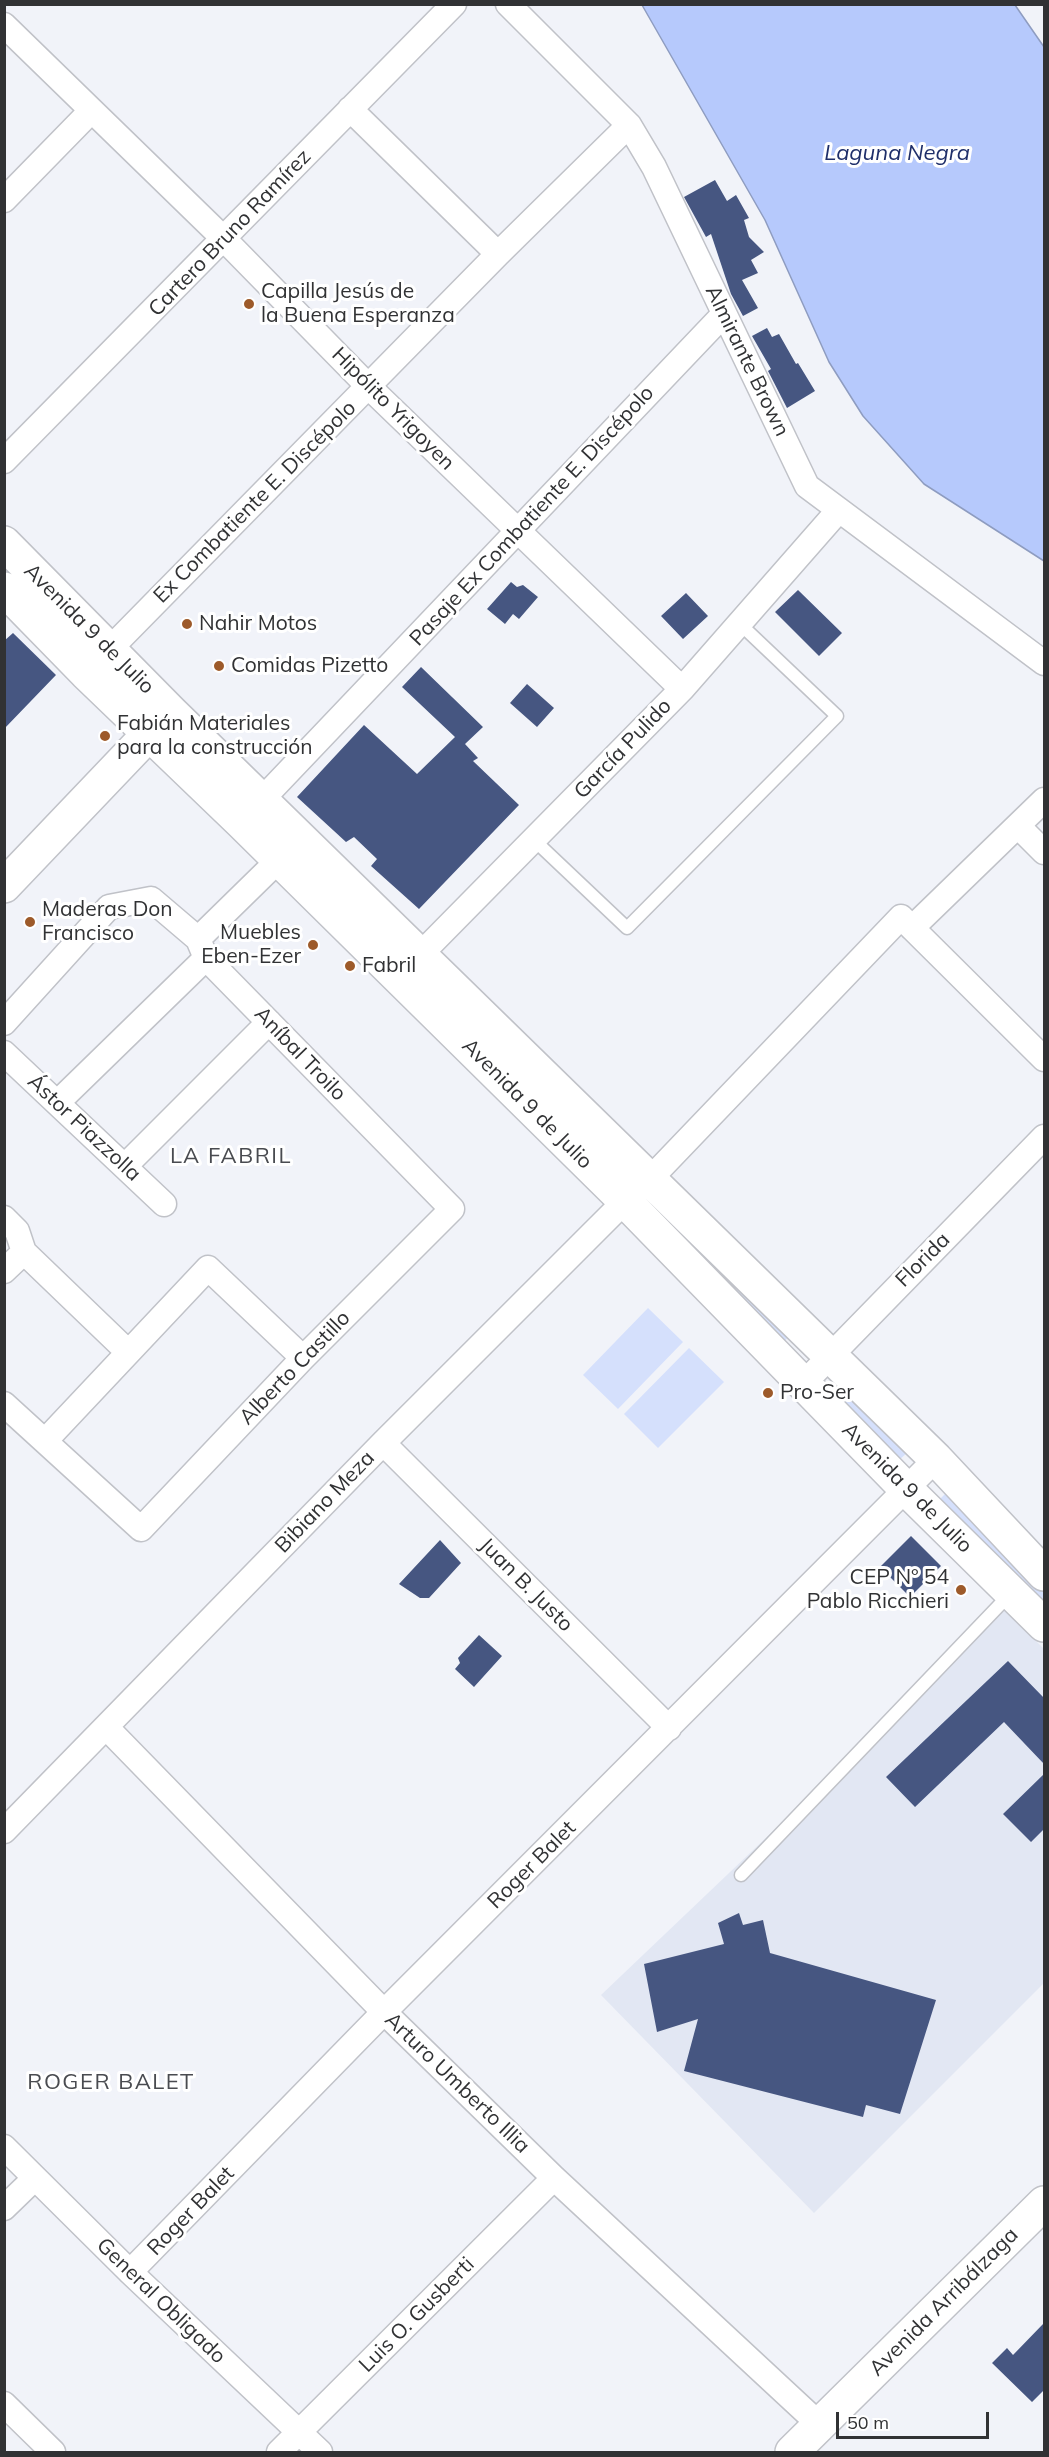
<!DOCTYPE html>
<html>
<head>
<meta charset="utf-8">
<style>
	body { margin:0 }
	#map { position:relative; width:1049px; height:2457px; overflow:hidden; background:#f1f3f9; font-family:Mulish,sans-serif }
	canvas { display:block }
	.frame { position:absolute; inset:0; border:6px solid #313234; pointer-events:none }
	.scale { position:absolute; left:836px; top:2412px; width:153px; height:27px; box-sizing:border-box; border:3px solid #313234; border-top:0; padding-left:8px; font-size:18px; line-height:21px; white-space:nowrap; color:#313234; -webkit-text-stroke:4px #fff; paint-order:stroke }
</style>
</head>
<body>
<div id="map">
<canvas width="1049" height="2457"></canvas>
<div class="frame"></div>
<div class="scale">50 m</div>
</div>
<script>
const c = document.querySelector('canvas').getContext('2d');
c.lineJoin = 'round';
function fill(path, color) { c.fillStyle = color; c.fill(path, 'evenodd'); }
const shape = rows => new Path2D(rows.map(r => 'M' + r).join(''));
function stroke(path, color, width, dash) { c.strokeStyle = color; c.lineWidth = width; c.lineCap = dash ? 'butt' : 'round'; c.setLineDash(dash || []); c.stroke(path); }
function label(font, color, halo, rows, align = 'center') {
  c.font = font + ' Mulish,sans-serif'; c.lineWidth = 6; c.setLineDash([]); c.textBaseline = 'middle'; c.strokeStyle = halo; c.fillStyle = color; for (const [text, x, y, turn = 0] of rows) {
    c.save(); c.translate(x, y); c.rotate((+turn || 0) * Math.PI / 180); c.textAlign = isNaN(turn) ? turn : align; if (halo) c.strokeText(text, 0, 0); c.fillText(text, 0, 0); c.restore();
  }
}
fill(shape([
	[1005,1610,1044,1649,1044,1983,814,2213,601,1995]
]), '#e2e7f3');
fill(shape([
	[677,1222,790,1335,781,1345,667,1232],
	[648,1308,683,1342,618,1409,583,1375],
	[689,1348,724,1382,658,1448,624,1414],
	[840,1385,908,1452,898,1461,831,1394],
	[948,1491,1044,1587,1044,1606,938,1501]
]), '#d5e0fc');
const water = shape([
	[642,5,1015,5,1044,47,1044,561,924,484,863,416,829,362,765,220,642,5]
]);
fill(water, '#b6c9fc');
stroke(water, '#8e9cc0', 1.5);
fill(shape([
	[715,180,727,201,736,195,749,218,744,220,749,237,764,252,751,260,758,273,742,280,758,308,743,316,731,294,711,234,706,237,684,197],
	[767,328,772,337,779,334,796,364,798,363,815,391,787,408,768,371,771,369,752,336],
	[511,582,517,587,523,585,538,597,519,619,513,614,505,624,487,609],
	[798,590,842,633,819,656,775,612],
	[686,593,708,616,683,639,661,616],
	[13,633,56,675,4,729,4,641],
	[421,667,483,727,465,744,478,758,473,761,519,805,419,909,371,866,377,859,354,837,346,842,297,797,364,725,417,774,455,737,402,687],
	[527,684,554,708,537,727,510,703],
	[911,1536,941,1566,910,1597,880,1567],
	[440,1540,461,1563,429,1598,420,1598,399,1584],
	[479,1635,502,1656,474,1687,455,1669,460,1663,458,1658],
	[1008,1661,1044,1698,1044,1764,1004,1722,915,1807,886,1777],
	[1044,1774,1044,1829,1031,1842,1003,1814],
	[739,1913,743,1925,763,1920,770,1953,936,2000,900,2114,866,2105,863,2117,684,2071,698,2019,657,2032,644,1964,724,1944,718,1923],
	[1044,2323,1044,2390,1032,2402,992,2363,1007,2348,1013,2355]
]), '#465681');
const lane = shape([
	[534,840,627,928,837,716,738,622],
	[741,1875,1011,1593]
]);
const street = shape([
	[508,4,629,125,654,167,807,486,1044,663],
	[4,25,224,239,369,387,682,689],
	[350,109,498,254],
	[4,200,91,111],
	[4,461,454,4],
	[99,660,498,254,629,125],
	[251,811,724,314],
	[1018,826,1044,852],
	[912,928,1044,800],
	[198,939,291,848],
	[409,966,682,689,838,511],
	[4,1023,109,907,151,899,198,939,206,958,452,1209,303,1358,141,1529,4,1404],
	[4,1053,164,1204],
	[57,1103,206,958],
	[125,1166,269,1022],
	[4,1218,17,1231,24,1252,128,1352],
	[4,1271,24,1252],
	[803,1384,1044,1137],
	[45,1441,208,1268,303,1358],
	[383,1443,669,1728],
	[106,1727,384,2012,554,2178,820,2425],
	[4,1831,383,1443,625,1201,650,1179,901,917,1044,1059],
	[4,2147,130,2272,320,2452],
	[4,2208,35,2178],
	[130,2272,384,2012,936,1459],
	[4,2404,53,2452],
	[279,2452,554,2178]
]);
const secondary = shape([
	[4,886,169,713],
	[792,2452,1044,2203]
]);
const primary = shape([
	[4,543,171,712,936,1459,1044,1574],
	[4,589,86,673,241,822,625,1201,907,1490,1044,1625]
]);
stroke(lane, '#c0c2c8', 15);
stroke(street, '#c0c2c8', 27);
stroke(secondary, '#c0c2c8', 36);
stroke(primary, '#c0c2c8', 36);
stroke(lane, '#fff', 12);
stroke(street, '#fff', 24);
stroke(secondary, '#fff', 33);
stroke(primary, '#fff', 33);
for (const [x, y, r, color] of [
	[249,304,6,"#9d5a2a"],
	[187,624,6,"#9d5a2a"],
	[219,666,6,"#9d5a2a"],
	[105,736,6,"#9d5a2a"],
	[30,922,6,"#9d5a2a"],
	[313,945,6,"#9d5a2a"],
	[350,966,6,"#9d5a2a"],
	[768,1393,6,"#9d5a2a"],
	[961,1590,6,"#9d5a2a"]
]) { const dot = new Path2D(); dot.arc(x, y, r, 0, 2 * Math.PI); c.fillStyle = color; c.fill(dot); stroke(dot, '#fff', 2); }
label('21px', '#313234', '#fff', [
	["Cartero Bruno Ramírez",230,233,-46],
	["Almirante Brown",747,361,64],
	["Hipólito Yrigoyen",393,409,45],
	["Ex Combatiente E. Discépolo",255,502,-45],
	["Pasaje Ex Combatiente E. Discépolo",532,516,-47],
	["Avenida 9 de Julio",89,629,45],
	["García Pulido",623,749,-46],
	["Aníbal Troilo",300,1054,46],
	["Avenida 9 de Julio",527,1104,45],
	["Ástor Piazzolla",84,1128,43],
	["Florida",923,1260,-45],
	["Alberto Castillo",295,1368,-46],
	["Avenida 9 de Julio",907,1488,45],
	["Bibiano Meza",325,1502,-46],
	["Juan B. Justo",526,1585,45],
	["Roger Balet",532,1865,-45],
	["Arturo Umberto Illia",457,2083,44],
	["Roger Balet",191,2211,-46],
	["General Obligado",161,2301,44],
	["Avenida Arribálzaga",944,2302,-45],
	["Luis O. Gusberti",417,2315,-45]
]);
label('21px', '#313234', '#fff', [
	["Capilla Jesús de",261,292],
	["la Buena Esperanza",261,316],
	["Nahir Motos",199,624],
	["Comidas Pizetto",231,666],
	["Fabián Materiales",117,724],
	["para la construcción",117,748],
	["Maderas Don",42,910],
	["Francisco",42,934],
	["Muebles",301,933,"right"],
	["Eben-Ezer",301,957,"right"],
	["Fabril",362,966],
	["Pro-Ser",780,1393],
	["CEP Nº 54",949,1578,"right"],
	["Pablo Ricchieri",949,1602,"right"]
], 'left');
label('italic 22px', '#1f2f6a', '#fff', [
	["Laguna Negra",897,153]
]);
c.letterSpacing = '1.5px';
label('22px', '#494b50', '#fff', [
	["LA FABRIL",231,1156],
	["ROGER BALET",111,2082]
]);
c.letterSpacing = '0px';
</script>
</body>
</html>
